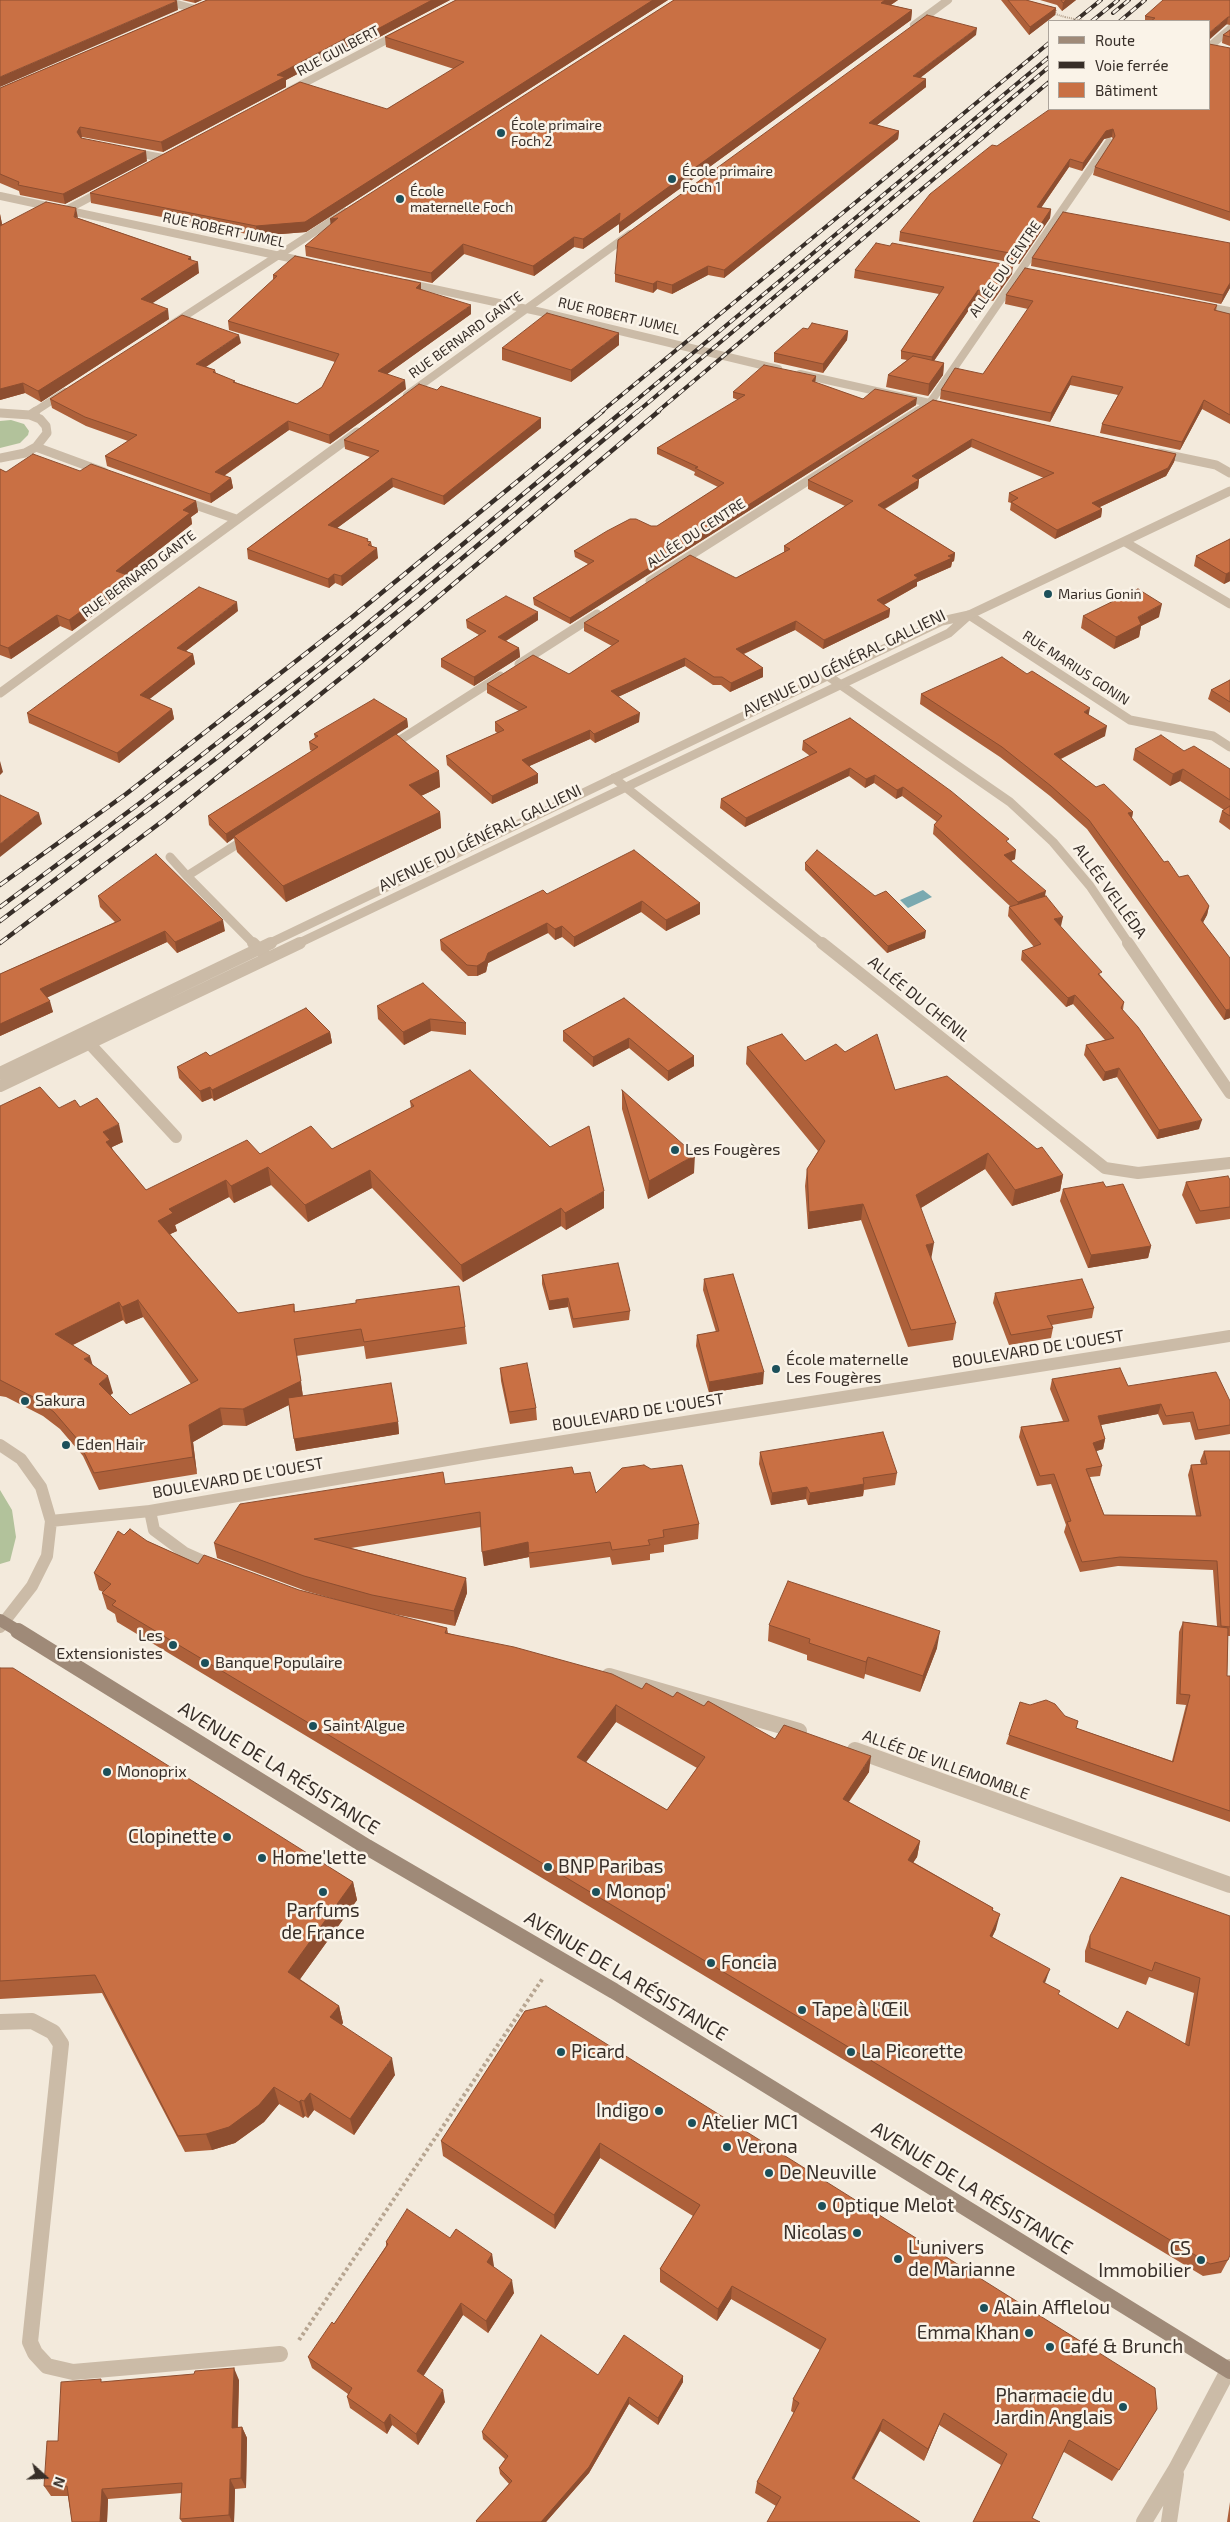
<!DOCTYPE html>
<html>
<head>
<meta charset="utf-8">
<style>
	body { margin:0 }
	#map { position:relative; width:1230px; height:2522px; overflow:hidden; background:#f3eadc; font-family:"Exo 2",sans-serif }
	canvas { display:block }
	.legend { position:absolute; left:1048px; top:20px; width:162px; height:90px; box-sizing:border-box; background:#faf3e8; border:1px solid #aca49b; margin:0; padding:6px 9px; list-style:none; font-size:15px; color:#372e28 }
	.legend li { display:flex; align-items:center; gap:10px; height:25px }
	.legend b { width:25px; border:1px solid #aca49b }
	.north { position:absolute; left:20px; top:2452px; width:50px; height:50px; -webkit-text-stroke:4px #faf3e8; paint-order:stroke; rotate:110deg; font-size:14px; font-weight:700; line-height:20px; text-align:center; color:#372e28 }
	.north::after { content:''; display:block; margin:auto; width:18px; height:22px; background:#372e28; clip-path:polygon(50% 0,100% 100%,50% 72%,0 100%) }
</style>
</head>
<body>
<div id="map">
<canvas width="1230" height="2522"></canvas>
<ul class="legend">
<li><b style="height:6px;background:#9f8a78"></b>Route</li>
<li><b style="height:6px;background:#372e28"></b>Voie ferrée</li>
<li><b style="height:14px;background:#c97044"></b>Bâtiment</li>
</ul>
<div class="north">N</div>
</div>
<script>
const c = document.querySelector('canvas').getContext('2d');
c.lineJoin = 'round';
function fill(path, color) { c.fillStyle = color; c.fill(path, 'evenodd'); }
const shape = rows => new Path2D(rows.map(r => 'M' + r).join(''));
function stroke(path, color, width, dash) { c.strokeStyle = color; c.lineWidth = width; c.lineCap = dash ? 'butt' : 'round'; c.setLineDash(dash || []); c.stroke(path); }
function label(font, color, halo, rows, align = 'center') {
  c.font = font + ' "Exo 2",sans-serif'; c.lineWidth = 5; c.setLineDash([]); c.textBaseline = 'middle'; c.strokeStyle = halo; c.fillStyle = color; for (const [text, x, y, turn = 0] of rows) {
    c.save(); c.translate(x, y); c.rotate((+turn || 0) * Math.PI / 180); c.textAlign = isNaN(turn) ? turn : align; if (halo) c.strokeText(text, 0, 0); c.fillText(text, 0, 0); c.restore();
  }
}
fill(shape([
	[11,420,24,424,29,431,28,435,20,443,0,448,0,421],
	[0,1490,12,1510,16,1537,10,1561,0,1564]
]), '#b2c29b');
fill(shape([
	[923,890,932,897,908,908,900,900]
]), '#7aa9b0');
stroke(shape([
	[1056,10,1055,14,1065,17]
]), '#b7a591', 2, [1, 1]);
stroke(shape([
	[299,2340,543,1978]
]), '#b7a591', 4, [3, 3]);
stroke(shape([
	[89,1043,176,1137]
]), '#cbbba7', 12);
stroke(shape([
	[0,2022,32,2021,53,2032,61,2044,30,2342,35,2353,47,2366,73,2372,280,2354]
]), '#cbbba7', 16);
stroke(shape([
	[162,0,195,9],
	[914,25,948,0],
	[1209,47,1230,29],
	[289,91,400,33],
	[131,152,163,158],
	[0,196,308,262],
	[66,210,104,190],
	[406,283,541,312,778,369],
	[1201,306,1230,311],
	[171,325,345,212],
	[800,374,934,404],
	[407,395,630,234],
	[34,412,65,392],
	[916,412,930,403,1109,142]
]), '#cbbba7', 8);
stroke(shape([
	[0,413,30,415,40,419,46,426,47,433,36,447,25,453,0,458],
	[30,415,36,411],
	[36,447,104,472],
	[1159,453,1216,465,1230,473],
	[181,500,236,519],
	[1125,542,1230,604],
	[650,581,918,411],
	[969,615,1130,720,1213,736,1230,747],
	[519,664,597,614],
	[828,676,1010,802,1053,842,1090,886,1129,944],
	[0,693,357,432],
	[389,747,500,676],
	[614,778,823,944],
	[250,836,187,876,254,944],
	[170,857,187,876]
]), '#cbbba7', 9);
stroke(shape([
	[253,943,265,955],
	[822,943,1105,1168,1138,1173,1230,1163],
	[1128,943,1230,1093],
	[150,1511,154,1530,185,1553,214,1566]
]), '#cbbba7', 12);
stroke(shape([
	[609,1676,799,1731],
	[855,1750,1230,1885],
	[1144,2522,1176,2469,1230,2367],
	[1169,2522,1176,2474]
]), '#cbbba7', 16);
stroke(shape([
	[268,944,942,621,969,615,1230,491],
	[297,944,949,633,968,616]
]), '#cbbba7', 9);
stroke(shape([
	[0,1073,271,943],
	[0,1086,300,943],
	[0,1445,21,1459,41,1487,51,1521,47,1556,32,1586,0,1627],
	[51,1521,150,1511,482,1454,1230,1336]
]), '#cbbba7', 12);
stroke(shape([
	[0,1620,20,1632]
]), '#9f8a78', 12);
stroke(shape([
	[18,1631,367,1847,614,1991,1230,2371]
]), '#9f8a78', 16);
const railFar1 = shape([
	[1113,13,1129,0],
	[1075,21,1101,0],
	[1092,21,1118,0],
	[1120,21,1145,0],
	[601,412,1049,43],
	[622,412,1049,57],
	[637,412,1049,67],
	[657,412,1049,82]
]);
const rail = shape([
	[0,885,126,794,351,618,603,411],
	[0,907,136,806,320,663,623,411],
	[0,921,214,760,417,596,638,411],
	[0,943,164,820,362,661,659,411]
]);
stroke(railFar1, '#372e28', 4);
stroke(rail, '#372e28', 4.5);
stroke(railFar1, '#faf3e8', 2.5, [7]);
stroke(rail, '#faf3e8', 3, [9]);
stroke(shape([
	[1065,17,1084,21]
]), '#b7a591', 2, [1, 1]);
fill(shape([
	[182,0,202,0,195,3],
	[207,0,450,0,370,42,362,40,286,80,286,87,163,152,82,137,81,138,147,161,65,204,20,195,19,191,0,183,0,88],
	[456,0,668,0,306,232,257,236,91,203,90,193,387,109,454,69,386,47,385,37],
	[674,0,898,0,891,5,912,10,911,20,619,233,619,224,583,249,574,247,534,276,464,254,432,283,306,256,305,246],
	[1001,0,1026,0,1056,8,1055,15,1029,35],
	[1040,0,1076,0,1062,11,1057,5],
	[1230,0,1230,25,1209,21,1145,21,1145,16],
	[1230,30,1230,46,1222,43,1223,35],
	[976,35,920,78,926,79,926,87,877,125,899,131,898,139,724,278,708,275,672,294,657,289,653,293,615,282,615,274],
	[1230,48,1230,221,1093,175,1095,167,1113,140,1112,137,1104,139,1082,171,1069,167,1041,208,1051,209,1050,218,1019,264,899,241,900,232,997,146],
	[0,214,2,224,78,218,191,257,191,260,199,273,152,303,169,319,41,402,25,393,0,400],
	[1230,243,1230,288,1221,304,1031,266,1032,258],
	[855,270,1012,274,993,301,977,298,934,361,944,363,943,375,928,396,886,387,888,375,907,360,901,359,901,351,939,294,854,278],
	[273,275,421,289,471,314,387,374,406,389,384,405,330,444,289,430,224,476,231,478,233,488,211,503,107,466,105,456,128,441,86,426,52,408,50,399,241,343,206,367,215,370,216,373,235,382,297,404,322,387,335,362,229,330,228,321,273,280],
	[1006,295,1217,305,1216,311,1230,314,1230,424,1202,409,1180,450,1100,433,1102,424,1118,395,1070,385,1050,422,940,399,941,390,983,374,1028,309,1005,304],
	[808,329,848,331,847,340,823,373,774,362,774,353],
	[619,345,571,382,502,360,502,348],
	[816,376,815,383,863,399,916,405,570,624,534,605,533,598,588,564,575,557,574,551,651,526,657,526,718,487,694,475,695,472,657,454,657,448,738,400,733,398,733,392],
	[437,390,541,418,541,428,444,505,393,487,337,528,371,542,372,546,378,558,342,586,335,583,329,588,248,559,247,549,370,457,345,449,344,440],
	[933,400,1176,454,1174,462,1166,476,1100,507,1102,509,1101,517,1055,539,1010,510,1011,503,1008,502,1009,493,1044,478,971,447,919,479,918,488,885,509,955,553,954,561,952,562,951,567,917,582,917,586,884,605,890,609,889,617,823,649,795,630,744,654,763,668,763,677,730,692,721,685,713,685,685,666,618,697,639,722,595,743,590,739,529,766,538,774,538,783,492,804,447,765,446,756,497,733,495,731,495,722,519,711,487,693,487,684,569,674,612,646,584,631,584,623,736,578,784,552,784,546,845,506,808,489,808,480],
	[0,469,6,472,80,471,196,501,198,512,191,517,192,524,127,575,132,587,72,631,60,626,11,659,0,655],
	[1230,539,1230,581,1224,584,1194,566,1196,556],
	[238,611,186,651,193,654,195,664,149,699,172,709,174,719,119,763,29,723,27,713],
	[1083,616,1159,617,1141,626,1139,637,1114,649,1081,628],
	[466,620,538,620,506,641,519,648,520,657,474,686,441,667,441,659,479,635,467,628],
	[1230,680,1230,713,1208,699,1211,690],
	[921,694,1089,715,1105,736,1061,759,1096,787,1133,812,1132,818,1164,862,1209,906,1207,915,1203,922,1230,1018,1224,1020,1087,829,1050,796,1000,757,920,704],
	[850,718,1009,844,1015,859,1011,861,1045,896,1061,926,1060,926,1101,976,1124,1002,1123,1010,1199,1129,1157,1139,1117,1077,1103,1081,1084,1055,1086,1045,1105,1040,1073,1004,1066,1007,1021,960,1022,951,1034,947,1008,916,1009,907,1011,907,933,834,934,825,937,822,902,796,896,799,874,783,865,788,849,776,745,827,720,808,721,799,810,756,802,750,803,741],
	[407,719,408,727,396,734,439,771,440,787,421,796,440,812,441,828,286,902,237,852,234,838,227,843,209,825,208,816,312,751,310,750,309,742,315,738,314,734],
	[1135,749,1184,751,1230,769,1230,830,1219,822,1222,811,1224,810,1180,781,1170,786,1133,760],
	[805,863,925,938,887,953,805,870],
	[547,894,700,903,700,914,666,931,641,912,574,947,562,937,555,940,548,933,488,963,486,972,477,976,468,976,441,950,440,940],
	[98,896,225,931,177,953,167,942,47,997,53,1012,0,1036,0,974,115,922,100,907],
	[624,998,694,1056,694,1066,668,1081,629,1048,593,1067,563,1041,563,1031],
	[377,1006,466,1023,466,1035,431,1031,404,1045,378,1019],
	[330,1032,332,1043,214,1101,212,1098,202,1102,179,1078,177,1067,210,1056],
	[747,1047,805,1061,845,1052,895,1090,1063,1175,1060,1191,1012,1206,985,1169,921,1208,931,1259,956,1323,953,1340,908,1347,861,1220,808,1229,805,1186,807,1169,818,1151,746,1064],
	[622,1090,694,1173,648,1199,622,1109],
	[410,1101,604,1208,566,1230,561,1226,463,1282,372,1188,308,1222,271,1185,234,1203,229,1197,175,1225,177,1231,170,1234,238,1313,294,1304,295,1312,465,1327,467,1344,366,1359,364,1346,296,1356,303,1396,398,1422,399,1434,296,1451,289,1405,246,1426,223,1425,193,1442,197,1474,99,1490,83,1456,60,1429,43,1416,6,1397,0,1396,0,1106,59,1108,80,1107,123,1142,112,1147,112,1149,146,1190,260,1154,332,1149,411,1108],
	[143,1317,191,1384,130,1415,110,1395,113,1393,93,1365,73,1345,123,1320,126,1324],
	[1230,1180,1230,1219,1196,1224,1182,1195,1186,1182],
	[1106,1187,1151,1246,1148,1258,1088,1268,1060,1201,1063,1189],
	[542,1275,630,1311,629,1320,573,1328,568,1307,549,1310,542,1284],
	[704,1279,763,1384,709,1393,696,1346,697,1335,716,1332,703,1290],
	[995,1293,1094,1308,1092,1318,1052,1325,1053,1328,1051,1338,1009,1345,993,1303],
	[500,1368,536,1408,537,1420,510,1424,501,1381],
	[1052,1379,1128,1386,1230,1401,1230,1434,1195,1440,1190,1422,1163,1425,1158,1414,1101,1425,1105,1439,1103,1449,1096,1451,1102,1466,1100,1476,1090,1477,1104,1515,1196,1516,1188,1475,1191,1465,1201,1464,1200,1461,1204,1451,1230,1451,1230,1636,1228,1636,1227,1676,1230,1676,1230,1822,1006,1744,1009,1735,1065,1716,1076,1728,1172,1761,1186,1705,1176,1704,1179,1632,1183,1622,1217,1626,1213,1570,1118,1566,1080,1572,1064,1532,1066,1525,1051,1484,1037,1486,1019,1437,1021,1427,1063,1421,1050,1389],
	[760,1452,897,1473,895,1485,864,1490,863,1496,808,1505,806,1499,771,1505,759,1464],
	[574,1474,596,1493,699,1524,698,1539,664,1545,664,1552,650,1554,650,1560,612,1565,610,1557,530,1568,529,1557,484,1566,481,1527,351,1548,466,1578,467,1593,455,1626,383,1612,447,1628,448,1633,642,1689,673,1697,704,1706,775,1739,869,1772,849,1802,920,1841,917,1857,913,1862,993,1908,993,1910,996,1929,992,1937,1059,1995,1118,2029,1185,2044,1194,1993,1149,1977,1146,1985,1085,1962,1085,1951,1090,1936,1230,1916,1228,2260,1221,2273,1203,2276,117,1622,115,1614,107,1609,102,1593,103,1592,99,1590,94,1573,124,1535,147,1541,198,1564,348,1603,306,1591,217,1558,214,1543,445,1484],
	[616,1722,697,1768,667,1810,586,1762],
	[769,1625,937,1648,920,1692,865,1674,864,1679,807,1660,807,1655,768,1641],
	[0,1668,353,1882,357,1900,300,1979,339,2006,343,2023,341,2025,395,2075,354,2135,314,2110,308,2118,305,2116,303,2118,279,2104,264,2122,235,2143,212,2150,185,2152,102,1993,0,1999],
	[525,2011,1157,2409,1112,2481,1064,2452,973,2522,1001,2465,939,2425,924,2461,880,2431,776,2506,755,2493,757,2482,794,2413,791,2411,793,2399,820,2350,731,2299,717,2321,660,2282,660,2269,693,2216,600,2158,555,2229,443,2156,441,2141],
	[450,2238,492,2254,493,2267,514,2293,488,2333,463,2315,423,2376,445,2402,418,2445,392,2425,387,2434,350,2408,347,2397,348,2394,312,2368,308,2357,334,2324,386,2246,386,2242],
	[598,2375,683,2376,683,2382,658,2425,629,2404,589,2473,546,2522,476,2522,476,2521,509,2484,500,2474,499,2468,505,2459,483,2439,482,2432],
	[239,2380,238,2427,242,2427,247,2438,246,2488,235,2489,234,2522,182,2522,180,2519,182,2493,108,2499,107,2522,72,2522,68,2496,51,2496,44,2486,58,2441,103,2382],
	[1230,2502,1230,2522,1227,2522]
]), '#ad603a');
fill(shape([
	[194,0,202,0,195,3],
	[432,0,450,0,370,42,370,33],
	[653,0,668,0,306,232,257,236,256,226],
	[885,0,898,0,880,12,881,3],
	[1066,0,1076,0,1062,11,1063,3],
	[177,1,178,10,0,87,0,77],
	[1056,8,1055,15,1029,35,1030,27],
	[912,10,911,20,619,233,619,224,583,249,583,239],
	[1228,17,1227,24,1209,40,1209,33],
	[977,28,976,35,912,84,913,76],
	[361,30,362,40,286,80,286,87,163,152,161,142,277,75],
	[926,79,926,87,869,131,869,123],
	[80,127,82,137,78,141,77,132],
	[1113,129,1112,137,1104,139,1082,171,1083,163,1106,131],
	[899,131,898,139,724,278,724,270],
	[146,151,147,161,65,204,63,194],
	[1070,159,1069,167,1036,215,1037,207],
	[76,208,78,218,74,217],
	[1051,209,1050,218,1019,264,1020,255],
	[0,214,2,224,0,226],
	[338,218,331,229,330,219],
	[574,237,574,247,534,276,533,266],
	[463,244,464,254,432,283,431,273],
	[191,257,192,266,198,262,199,273,142,310,141,299],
	[708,266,708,275,672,294,672,285],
	[1013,266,1012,274,993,301,994,294],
	[657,281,657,289,653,293,653,284],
	[421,283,421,292,416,288],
	[1230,283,1230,288,1221,304,1223,295],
	[978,290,977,298,931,365,932,357],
	[471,305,471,314,379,380,378,371],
	[168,309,169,319,41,402,38,391],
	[848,331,847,340,823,373,823,364],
	[619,333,619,345,571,382,571,370],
	[239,335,241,343,198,372,196,364],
	[944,363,943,375,928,396,929,384],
	[816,376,815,383,812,381],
	[1072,376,1070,385,1050,422,1051,413],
	[405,380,406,389,330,444,329,435],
	[23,383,25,393,0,400,0,389],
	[917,398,916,405,570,624,570,618],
	[1204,400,1202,409,1180,450,1182,442],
	[541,418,541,428,444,505,443,496],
	[288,421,289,430,216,481,215,472],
	[972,439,971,447,911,484,912,476],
	[1176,454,1174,462,1166,476,1091,511,1092,503],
	[231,478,233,488,211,503,210,494],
	[392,478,393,487,329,534,328,525],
	[919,480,918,488,877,513,878,505],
	[196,501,198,512,191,517,192,524,118,582,116,571,183,510],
	[1102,509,1101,517,1055,539,1057,530],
	[377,548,378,558,342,586,341,576],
	[955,553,954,561,952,562,951,567,917,582,917,586,876,609,877,600,914,575],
	[1230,572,1230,581,1224,584,1226,574],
	[334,574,335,583,329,588,328,579],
	[130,576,132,587,72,631,69,620],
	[237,602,238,611,178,657,177,648],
	[1162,604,1159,617,1141,626,1139,637,1114,649,1116,637,1138,617],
	[890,609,889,617,823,649,824,640],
	[538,612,538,620,499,645,498,637],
	[57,615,60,626,11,659,8,648],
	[796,621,795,630,736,657,736,649],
	[519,648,520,657,474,686,474,677],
	[193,654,195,664,142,705,140,695],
	[685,658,685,666,611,700,611,691],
	[763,668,763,677,730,692,731,683],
	[1090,708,1088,718,1084,712],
	[172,709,174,719,119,763,117,753],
	[640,713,639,722,595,743,594,734],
	[407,719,408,727,235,838,234,836,234,838,227,843,226,834],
	[1107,726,1105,736,1052,763,1054,754],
	[590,730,590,739,523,769,522,760],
	[0,761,3,772,0,775],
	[850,768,849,776,745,827,746,818],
	[1183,769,1180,781,1170,786,1173,774],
	[439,771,440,787,410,801,409,785],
	[538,774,538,783,492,804,492,796],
	[875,775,874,783,865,788,866,779],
	[903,787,902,796,896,799,897,790],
	[440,812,441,828,286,902,283,886],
	[1133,812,1131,821,1128,813],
	[39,813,42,824,0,857,0,844],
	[1016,850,1015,859,1003,864,1004,855],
	[1046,891,1044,900,1016,911,1018,902],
	[642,901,641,912,574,947,574,937],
	[700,903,700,914,666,931,666,920],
	[1209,906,1207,915,1199,930,1201,920],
	[1063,917,1061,926,1052,929,1054,919],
	[223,920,225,931,177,953,175,942],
	[547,923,548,933,488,963,486,972,477,976,477,966,488,953],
	[562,926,562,937,555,940,555,929],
	[165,931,167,942,42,1000,40,989],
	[926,931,925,938,887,953,888,946],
	[1075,995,1073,1004,1066,1007,1068,998],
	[50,1001,53,1012,0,1036,0,1024],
	[1230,1009,1230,1018,1224,1020,1226,1010],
	[430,1019,431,1031,404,1045,403,1032],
	[330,1032,332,1043,214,1101,212,1090],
	[629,1038,629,1048,593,1067,593,1057],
	[694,1056,694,1066,668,1081,668,1071],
	[1119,1068,1117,1077,1103,1081,1105,1072],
	[210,1087,212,1098,202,1102,200,1091],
	[1202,1120,1199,1129,1157,1139,1159,1130],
	[119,1124,123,1142,112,1147,114,1157,111,1159,103,1132],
	[988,1153,985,1169,914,1212,916,1195],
	[695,1155,694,1173,648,1199,649,1181],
	[268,1167,271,1185,234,1203,231,1186],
	[370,1170,372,1188,308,1222,305,1205],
	[1063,1175,1060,1191,1012,1206,1015,1190],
	[226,1180,229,1197,175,1225,177,1231,162,1238,158,1221,169,1209],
	[604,1191,604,1208,566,1230,565,1213],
	[863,1204,861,1220,808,1229,809,1212],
	[561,1208,561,1226,463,1282,461,1265],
	[934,1243,931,1260,926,1245],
	[1151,1246,1148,1258,1088,1268,1091,1255],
	[568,1298,568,1307,549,1310,549,1301],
	[138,1300,143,1317,126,1324,122,1307],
	[119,1302,123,1320,60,1351,55,1334],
	[90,1356,95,1373,84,1359],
	[764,1372,763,1384,709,1393,709,1382],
	[108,1376,113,1393,104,1401,99,1384],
	[301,1381,303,1398,246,1426,243,1409],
	[1161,1404,1158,1414,1095,1426,1098,1416],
	[220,1408,223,1425,193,1442,197,1474,193,1457,189,1425],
	[398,1422,399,1434,296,1451,294,1439],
	[1105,1439,1103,1449,1090,1453,1093,1443],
	[864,1484,863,1496,808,1505,810,1493],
	[807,1487,806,1499,771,1505,772,1493],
	[528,1542,529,1557,484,1566,482,1552],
	[466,1578,467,1593,455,1626,454,1611],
	[940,1631,937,1648,920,1692,923,1676],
	[868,1657,865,1674,864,1679,866,1662],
	[616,1705,616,1722,578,1773,577,1757],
	[871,1756,869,1772,840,1814,843,1799],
	[920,1841,917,1857,905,1875,908,1860],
	[353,1882,357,1900,293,1989,288,1972],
	[1000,1914,996,1929,986,1950,990,1936],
	[1050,1969,1045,1983,1043,1982],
	[339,2006,343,2023,334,2034,330,2017],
	[392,2058,395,2075,354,2135,350,2119],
	[274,2087,279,2104,264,2122,235,2143,212,2150,206,2134],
	[310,2093,314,2110,308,2118,304,2101],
	[301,2100,305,2116,303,2118,299,2102],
	[600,2143,600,2158,555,2229,554,2215],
	[492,2254,494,2266,489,2275,487,2262],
	[512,2280,514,2293,488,2333,486,2321],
	[732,2286,731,2299,717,2321,718,2309],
	[461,2303,463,2315,419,2383,417,2371],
	[234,2368,239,2380,237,2439,232,2428],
	[683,2376,683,2382,658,2425,658,2418],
	[443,2390,445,2402,418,2445,416,2434],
	[629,2397,629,2404,589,2473,546,2522,541,2522],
	[944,2413,924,2461,928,2449],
	[390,2414,392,2425,387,2434,384,2423],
	[883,2419,880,2431,849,2489,852,2478],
	[242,2427,247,2438,246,2488,241,2478],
	[230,2479,235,2489,234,2522,232,2522,229,2515],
	[102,2489,108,2499,107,2522,100,2522]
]), '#8d4e30');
const building = shape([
	[0,0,174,0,177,1,0,77,0,0],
	[207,0,432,0,370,33,361,30,277,75,285,77,161,142,80,127,77,132,81,138,146,151,63,194,18,185,19,182,0,174,0,88,207,0],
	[456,0,653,0,305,222,256,226,90,193,300,82,387,109,464,62,385,37,456,0],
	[674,0,885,0,881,3,912,10,619,223,620,213,583,239,574,237,533,266,463,244,431,273,305,246,338,218,330,219,674,0],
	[1008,0,1026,0,1056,8,1030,27,1008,0],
	[1061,0,1066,0,1063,3,1061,0],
	[1163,0,1230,0,1230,17,1228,17,1209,33,1209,21,1151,21,1155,18,1145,16,1163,0],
	[927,15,977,28,913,76,926,79,869,123,899,131,724,270,708,266,672,285,657,281,653,284,615,274,618,240,927,15],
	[1230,30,1230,37,1223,35,1230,30],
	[1209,44,1230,48,1230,212,1095,167,1115,136,1113,129,1106,131,1083,163,1070,159,1037,207,1051,209,1020,255,900,232,930,194,992,145,997,146,1050,109,1209,109,1209,44],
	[46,202,76,208,74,217,191,257,188,259,198,262,141,299,168,309,38,391,23,383,0,389,0,226,46,202],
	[1063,212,1230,243,1230,283,1223,295,1032,258,1063,212],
	[876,243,890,246,892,243,1013,266,994,294,978,290,932,357,901,351,944,287,855,270,876,243],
	[295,256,421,283,416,288,471,305,378,371,405,380,384,396,329,435,288,421,215,472,231,478,210,494,105,456,137,435,85,417,50,399,182,315,239,335,196,364,215,370,213,372,235,381,233,382,297,404,322,387,339,354,228,321,277,276,273,275,295,256],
	[1025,268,1217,305,1214,310,1230,314,1230,415,1204,400,1182,442,1102,424,1123,387,1072,376,1051,413,941,390,955,368,983,374,1033,301,1006,295,1025,268],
	[547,313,619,333,571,370,502,348,547,313],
	[812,323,848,331,823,364,774,353,803,328,808,329,812,323],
	[913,356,944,363,929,384,888,375,913,356],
	[764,365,816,376,812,381,863,399,875,389,917,398,570,618,533,598,594,561,574,551,607,531,630,519,636,519,651,526,657,526,724,483,695,468,698,467,657,448,745,395,733,392,764,365],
	[419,384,437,390,441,386,541,418,443,496,392,478,328,525,368,539,367,541,371,542,368,545,377,548,341,576,334,574,328,579,247,549,379,451,344,440,419,384],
	[933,400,1176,454,1168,468,1092,503,1102,509,1057,530,1011,502,1018,498,1009,493,1054,473,972,439,912,476,919,480,878,505,955,553,948,556,952,558,914,575,918,578,877,600,890,609,824,640,796,621,736,649,763,668,731,683,722,677,714,677,685,658,611,691,640,713,594,734,590,730,522,760,538,774,492,796,446,756,504,730,495,722,527,707,487,684,533,655,569,674,619,641,584,623,690,555,736,578,790,549,784,546,853,501,808,480,933,400],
	[33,454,80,471,91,464,196,501,183,510,190,513,116,571,130,576,69,620,57,615,8,648,0,645,0,469,6,472,33,454],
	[1230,539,1230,572,1226,574,1196,556,1230,539],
	[199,587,237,602,177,648,193,654,140,695,172,709,117,753,27,713,199,587],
	[1138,589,1162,604,1138,617,1141,624,1116,637,1083,616,1138,589],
	[506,596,538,612,498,637,519,648,474,677,441,659,486,631,466,620,506,596],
	[1002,657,1027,674,1032,671,1090,708,1084,712,1107,726,1054,754,1096,787,1104,784,1133,812,1128,813,1164,862,1168,861,1179,877,1188,875,1209,906,1201,920,1230,958,1230,1009,1226,1010,1089,820,1051,786,1002,747,921,694,1002,657],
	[1230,680,1230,702,1211,690,1230,680],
	[374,699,407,719,226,834,208,816,318,747,309,742,318,736,314,734,374,699],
	[850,718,951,791,1009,839,1006,841,1016,850,1004,855,1046,891,1018,902,934,825,942,816,903,787,897,790,875,775,866,779,850,768,746,818,721,799,817,752,803,741,850,718],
	[396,734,439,771,409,785,440,812,283,886,234,836,396,734],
	[1161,735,1184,751,1194,746,1230,769,1230,800,1183,769,1173,774,1135,749,1161,735],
	[0,795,39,813,0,844,0,795],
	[1230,806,1230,816,1222,811,1230,806],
	[634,850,700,903,666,920,642,901,574,937,562,926,555,929,547,923,488,953,485,961,477,966,467,965,440,940,543,890,547,894,634,850],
	[817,850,875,896,886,891,926,931,888,946,805,863,817,850],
	[156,854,223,920,175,942,165,931,40,989,50,1001,0,1024,0,974,121,920,98,896,156,854],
	[1046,896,1063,917,1054,919,1102,972,1098,974,1124,1002,1121,1008,1138,1027,1202,1120,1159,1130,1119,1068,1105,1072,1086,1045,1114,1038,1075,995,1068,998,1022,951,1041,944,1009,907,1046,896],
	[423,983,466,1023,430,1019,403,1032,377,1006,423,983],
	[624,998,694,1056,668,1071,629,1038,593,1057,563,1031,624,998],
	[306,1008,330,1032,212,1090,210,1087,200,1091,177,1067,206,1052,210,1056,306,1008],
	[782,1034,805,1061,836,1044,845,1052,877,1034,895,1090,947,1076,1037,1149,1042,1147,1063,1175,1015,1190,988,1153,916,1195,934,1243,926,1245,956,1323,911,1330,863,1204,809,1212,807,1169,825,1141,747,1047,782,1034],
	[470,1070,550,1147,589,1126,604,1191,565,1213,561,1208,461,1265,370,1170,305,1205,268,1167,231,1186,226,1180,169,1209,173,1213,158,1221,238,1313,294,1304,294,1312,356,1303,356,1300,459,1286,465,1327,364,1342,361,1329,294,1339,301,1381,243,1409,220,1408,189,1425,193,1457,94,1473,78,1440,54,1412,37,1399,0,1380,0,1106,40,1087,59,1108,75,1100,80,1107,97,1098,119,1124,103,1132,110,1140,106,1142,146,1190,247,1140,260,1154,311,1126,332,1149,414,1106,410,1101,470,1070],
	[138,1300,198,1380,130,1415,99,1384,108,1376,84,1359,90,1356,55,1334,119,1302,122,1307,138,1300],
	[622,1090,695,1155,649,1181,622,1090],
	[1228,1176,1230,1180,1230,1207,1200,1211,1186,1182,1228,1176],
	[1103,1182,1106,1187,1123,1184,1151,1246,1091,1255,1063,1189,1103,1182],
	[618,1263,630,1311,573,1319,568,1298,549,1301,542,1275,618,1263],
	[733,1274,764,1372,709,1382,697,1335,719,1331,704,1279,733,1274],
	[1082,1279,1094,1308,1047,1316,1053,1328,1011,1335,995,1293,1082,1279],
	[527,1363,536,1408,509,1412,500,1368,527,1363],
	[1120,1368,1128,1386,1216,1372,1230,1401,1230,1425,1198,1430,1193,1412,1166,1416,1161,1404,1098,1416,1105,1439,1093,1443,1102,1466,1086,1469,1104,1515,1201,1516,1191,1465,1207,1464,1204,1451,1230,1451,1230,1627,1221,1626,1217,1561,1120,1557,1082,1562,1067,1522,1071,1521,1054,1474,1040,1476,1021,1427,1069,1421,1052,1379,1120,1368],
	[391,1383,398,1422,294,1439,288,1398,391,1383],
	[883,1432,897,1473,863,1478,864,1484,810,1493,807,1487,772,1493,760,1452,883,1432],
	[644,1465,651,1469,682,1465,699,1524,663,1530,664,1537,648,1540,650,1545,612,1550,610,1542,529,1553,528,1542,482,1552,480,1512,314,1539,466,1578,454,1611,372,1595,304,1576,214,1543,240,1504,443,1472,445,1484,572,1467,574,1474,590,1472,596,1493,622,1468,644,1465],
	[130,1529,147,1541,198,1564,204,1555,299,1590,447,1628,445,1633,514,1647,612,1674,642,1689,646,1683,673,1697,677,1692,704,1706,708,1701,775,1739,784,1725,871,1756,843,1799,920,1841,908,1860,993,1908,992,1910,1000,1914,990,1936,1050,1969,1043,1982,1060,1991,1058,1994,1118,2029,1127,2011,1189,2046,1200,1978,1155,1962,1152,1971,1090,1948,1090,1936,1121,1877,1230,1916,1230,2255,1228,2260,1210,2264,112,1605,116,1601,102,1593,111,1584,94,1573,118,1531,124,1535,130,1529],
	[616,1705,705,1757,667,1810,577,1757,616,1705],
	[788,1581,940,1631,923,1676,868,1657,866,1662,809,1643,810,1639,769,1625,788,1581],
	[1183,1622,1228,1628,1227,1676,1230,1676,1230,1811,1009,1735,1020,1702,1030,1705,1046,1700,1055,1704,1065,1716,1078,1721,1076,1728,1173,1762,1190,1695,1180,1694,1183,1622],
	[0,1668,13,1668,353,1882,288,1972,339,2006,330,2017,392,2058,350,2119,310,2093,304,2101,301,2100,299,2102,274,2087,259,2105,229,2127,206,2134,178,2136,95,1975,0,1981,0,1668],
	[546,2006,1155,2388,1157,2409,1119,2470,1069,2440,1032,2518,1040,2522,973,2522,1007,2454,944,2413,928,2449,883,2419,852,2478,920,2522,767,2522,781,2497,757,2482,799,2403,793,2399,826,2339,732,2286,718,2309,660,2269,700,2205,600,2143,554,2215,441,2141,525,2011,546,2006],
	[407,2209,450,2238,456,2229,492,2254,487,2262,512,2280,486,2321,461,2303,417,2371,443,2390,416,2434,390,2414,384,2423,347,2397,352,2388,308,2357,332,2322,334,2324,388,2244,386,2242,407,2209],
	[541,2335,598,2375,624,2335,683,2376,658,2418,629,2397,589,2467,541,2522,477,2522,476,2521,512,2481,499,2468,508,2456,482,2432,541,2335],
	[234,2368,232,2428,242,2427,241,2478,230,2479,229,2515,180,2519,182,2483,102,2489,100,2522,72,2522,67,2486,44,2486,47,2441,58,2441,61,2382,101,2379,101,2382,194,2374,195,2371,234,2368]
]);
fill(building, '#c97044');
stroke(building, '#8d4e30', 1);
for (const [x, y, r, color] of [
	[501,133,5,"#1c505a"],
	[672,179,5,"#1c505a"],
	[400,199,5,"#1c505a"],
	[1048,594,5,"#1c505a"],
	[675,1150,5,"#1c505a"],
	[776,1369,5,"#1c505a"],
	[25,1401,5,"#1c505a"],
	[66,1445,5,"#1c505a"],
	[173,1645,5,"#1c505a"],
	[205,1663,5,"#1c505a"],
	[313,1726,5,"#1c505a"],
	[107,1772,5,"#1c505a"],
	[227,1837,5,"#1c505a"],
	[262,1858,5,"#1c505a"],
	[548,1867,5,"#1c505a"],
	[323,1892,5,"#1c505a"],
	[596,1892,5,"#1c505a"],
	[711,1963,5,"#1c505a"],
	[802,2010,5,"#1c505a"],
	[561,2052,5,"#1c505a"],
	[851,2052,5,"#1c505a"],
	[659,2111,5,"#1c505a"],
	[692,2123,5,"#1c505a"],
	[727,2147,5,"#1c505a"],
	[769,2173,5,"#1c505a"],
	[822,2206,5,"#1c505a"],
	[857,2233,5,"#1c505a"],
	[898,2259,5,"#1c505a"],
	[1201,2260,5,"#1c505a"],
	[984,2308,5,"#1c505a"],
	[1029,2333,5,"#1c505a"],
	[1050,2347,5,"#1c505a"],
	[1123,2407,5,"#1c505a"]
]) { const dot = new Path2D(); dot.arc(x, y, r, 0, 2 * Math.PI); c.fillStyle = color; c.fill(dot); stroke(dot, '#faf3e8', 2); }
label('14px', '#372e28', '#faf3e8', [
	["RUE GUILBERT",338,51,-28],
	["RUE ROBERT JUMEL",224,230,12],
	["ALLÉE DU CENTRE",1005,269,-55],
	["RUE ROBERT JUMEL",619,316,13],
	["RUE BERNARD GANTE",466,335,-36],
	["ALLÉE DU CENTRE",696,533,-33],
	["RUE BERNARD GANTE",139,574,-36],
	["RUE MARIUS GONIN",1076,668,33]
]);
label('14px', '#372e28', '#faf3e8', [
	["École primaire",511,125],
	["Foch 2",511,141],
	["École primaire",682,171],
	["Foch 1",682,187],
	["École",410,191],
	["maternelle Foch",410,207],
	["Marius Gonin",1058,594]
], 'left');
label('16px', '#372e28', '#faf3e8', [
	["AVENUE DU GÉNÉRAL GALLIENI",844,663,-26],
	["AVENUE DU GÉNÉRAL GALLIENI",480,838,-26],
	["ALLÉE VELLÉDA",1110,891,54],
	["ALLÉE DU CHENIL",919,999,39],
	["BOULEVARD DE L'OUEST",1038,1349,-9],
	["BOULEVARD DE L'OUEST",638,1412,-9],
	["BOULEVARD DE L'OUEST",238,1478,-10],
	["ALLÉE DE VILLEMOMBLE",946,1765,20]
]);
label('16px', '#372e28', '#faf3e8', [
	["Les Fougères",685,1150],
	["École maternelle",786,1360],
	["Les Fougères",786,1378],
	["Sakura",35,1401],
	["Eden Hair",76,1445],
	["Les",163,1636,"right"],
	["Extensionistes",163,1654,"right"],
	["Banque Populaire",215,1663],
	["Saint Algue",323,1726],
	["Monoprix",117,1772]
], 'left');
label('19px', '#372e28', '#faf3e8', [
	["AVENUE DE LA RÉSISTANCE",279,1768,32],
	["AVENUE DE LA RÉSISTANCE",626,1976,31],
	["AVENUE DE LA RÉSISTANCE",972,2188,32]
]);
label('19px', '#372e28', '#faf3e8', [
	["Clopinette",217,1837,"right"],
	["Home'lette",272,1858],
	["BNP Paribas",558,1867],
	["Monop'",606,1892],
	["Parfums",323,1911,"center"],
	["de France",323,1933,"center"],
	["Foncia",721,1963],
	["Tape à l'Œil",812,2010],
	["Picard",571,2052],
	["La Picorette",861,2052],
	["Indigo",649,2111,"right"],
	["Atelier MC1",702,2123],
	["Verona",737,2147],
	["De Neuville",779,2173],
	["Optique Melot",832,2206],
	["Nicolas",847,2233,"right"],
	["L'univers",908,2248],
	["de Marianne",908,2270],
	["CS",1191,2249,"right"],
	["Immobilier",1191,2271,"right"],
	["Alain Afflelou",994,2308],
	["Emma Khan",1019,2333,"right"],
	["Café & Brunch",1060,2347],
	["Pharmacie du",1113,2396,"right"],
	["Jardin Anglais",1113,2418,"right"]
], 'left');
</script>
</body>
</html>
